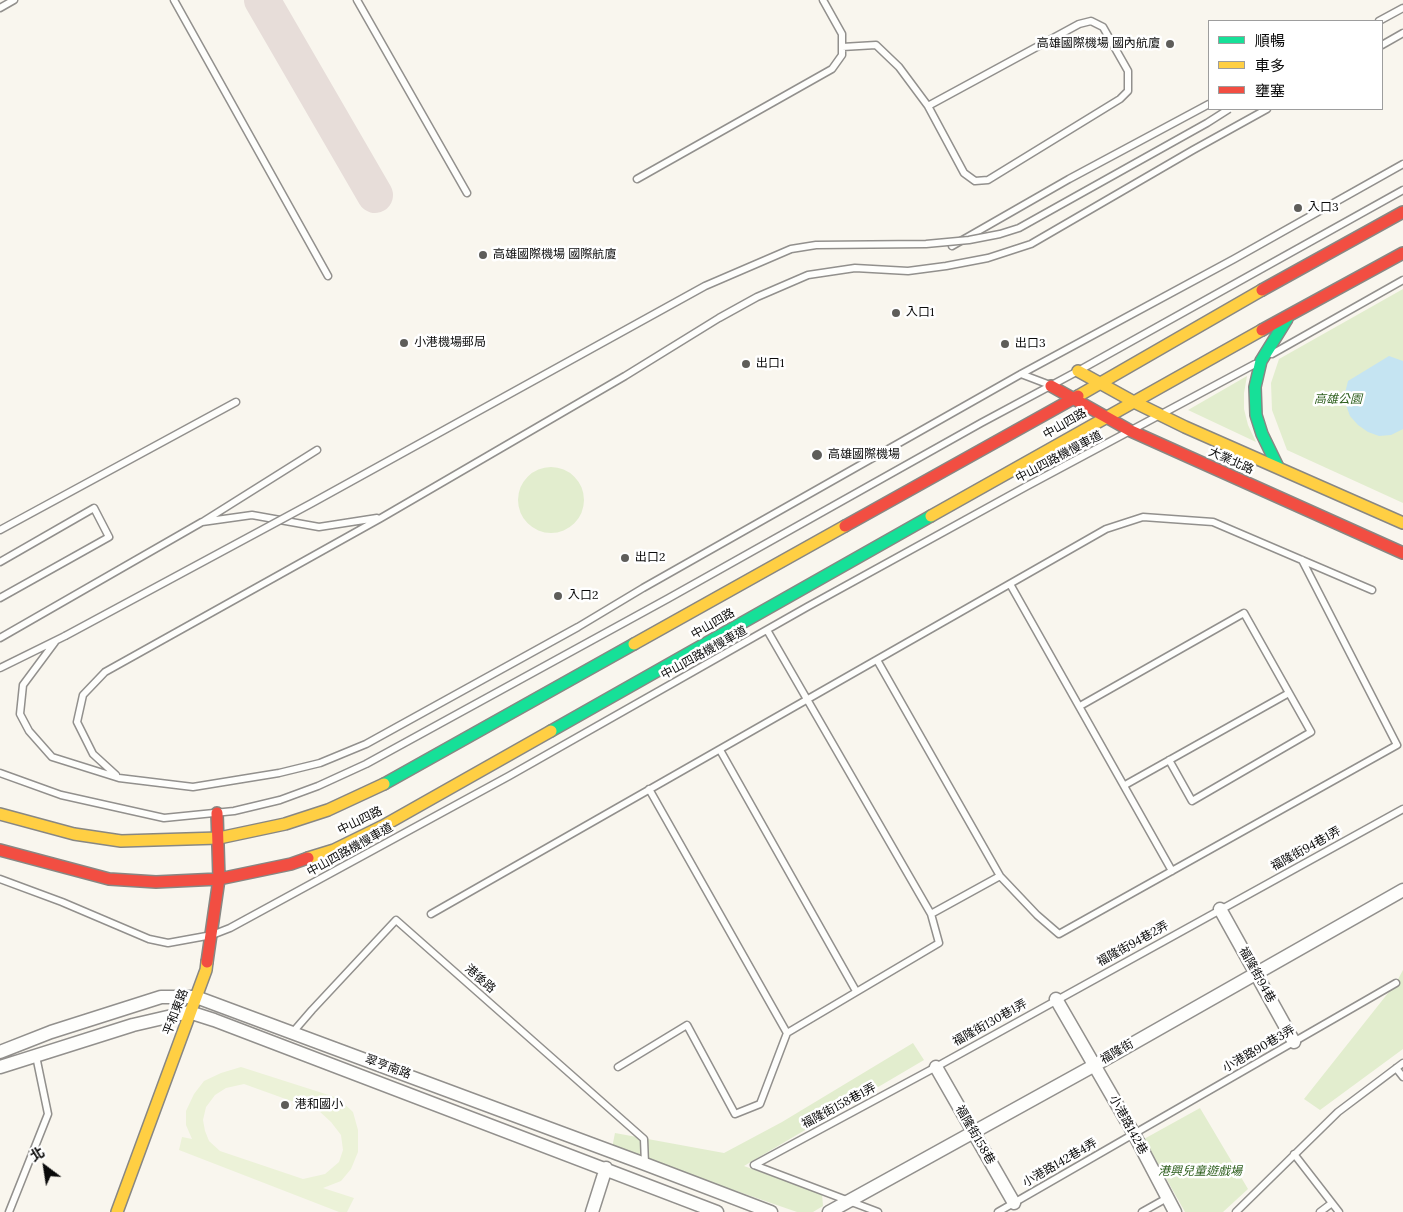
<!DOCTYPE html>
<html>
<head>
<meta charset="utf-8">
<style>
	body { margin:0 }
	#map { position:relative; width:1403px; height:1212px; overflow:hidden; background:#f9f6ee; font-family:Lora,"Noto Sans TC",serif }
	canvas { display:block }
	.legend { position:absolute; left:1208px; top:20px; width:175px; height:90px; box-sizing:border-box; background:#fff; border:1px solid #9d9d9d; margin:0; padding:6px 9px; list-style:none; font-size:15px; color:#0a0a0a }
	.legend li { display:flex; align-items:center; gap:10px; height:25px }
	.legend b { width:25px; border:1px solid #9d9d9d }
	.north { position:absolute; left:20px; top:1142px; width:50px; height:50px; -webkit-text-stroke:4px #fff; paint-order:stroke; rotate:329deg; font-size:14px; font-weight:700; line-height:20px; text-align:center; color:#0a0a0a }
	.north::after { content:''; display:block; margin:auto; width:18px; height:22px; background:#0a0a0a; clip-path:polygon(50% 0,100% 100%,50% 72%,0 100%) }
</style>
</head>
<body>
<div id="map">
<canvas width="1403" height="1212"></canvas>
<ul class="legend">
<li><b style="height:6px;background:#16e098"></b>順暢</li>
<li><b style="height:6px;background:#ffcf43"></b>車多</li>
<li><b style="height:6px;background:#f24e42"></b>壅塞</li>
</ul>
<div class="north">北</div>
</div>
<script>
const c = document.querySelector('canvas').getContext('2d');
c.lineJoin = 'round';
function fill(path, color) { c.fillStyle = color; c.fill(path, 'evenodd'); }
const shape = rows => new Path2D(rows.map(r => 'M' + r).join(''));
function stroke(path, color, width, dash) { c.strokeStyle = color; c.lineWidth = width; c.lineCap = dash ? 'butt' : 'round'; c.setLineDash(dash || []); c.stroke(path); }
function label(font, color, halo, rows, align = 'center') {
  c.font = font + ' Lora,"Noto Sans TC",serif'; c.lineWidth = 5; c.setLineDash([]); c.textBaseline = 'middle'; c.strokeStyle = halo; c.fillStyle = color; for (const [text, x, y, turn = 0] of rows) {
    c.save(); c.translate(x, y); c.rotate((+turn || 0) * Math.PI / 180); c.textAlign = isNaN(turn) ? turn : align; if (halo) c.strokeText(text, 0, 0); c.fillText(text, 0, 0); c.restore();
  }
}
fill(shape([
	[1403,289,1403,503,1287,450,1272,410,1271,383,1279,359],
	[1247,376,1244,393,1244,409,1248,425,1256,442,1188,410],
	'518 500a33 33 0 1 1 66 0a33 33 0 1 1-66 0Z',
	[1403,970,1403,1049,1320,1110,1304,1099,1396,983],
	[913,1043,924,1060,744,1166,822,1194,823,1206,813,1212,797,1212,612,1148,615,1133,724,1153,782,1122],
	[1200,1108,1248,1189,1223,1212,1185,1212,1144,1139]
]), '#e2edce');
fill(shape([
	[241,1067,338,1098,353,1112,358,1130,358,1152,351,1169,341,1181,323,1188,354,1198,347,1212,339,1212,179,1150,182,1137,192,1139,186,1125,186,1111,194,1094,204,1081,221,1073],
	[244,1084,319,1111,331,1122,341,1135,343,1150,339,1162,325,1174,303,1179,220,1151,209,1141,205,1131,203,1120,206,1107,215,1095,226,1088]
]), '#ecf2d8');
fill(shape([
	[1389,356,1403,361,1403,429,1391,435,1379,436,1368,432,1358,425,1350,416,1346,405,1345,393,1348,381]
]), '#c5e4f2');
stroke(shape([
	[262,0,375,195]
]), '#e7ddd9', 36);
const lane = shape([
	[174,0,328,276],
	[357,0,467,193],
	[0,8,14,0],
	[1379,21,1403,8],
	[1382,45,1403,33],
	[842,47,876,45,899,67,928,106,964,173,975,181,988,180,1120,99,1128,91,1128,71,1103,27,1091,21,1079,24,928,106],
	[637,179,832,69,842,55,842,34,823,0],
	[952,246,1069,179,1209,104],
	[1272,354,1403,280],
	[1021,374,1050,385],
	[204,521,317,450],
	[0,530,236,402],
	[0,562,94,508,109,537,0,598],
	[1010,584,1172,871],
	[0,638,202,522,252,515,319,527,377,518],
	[55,642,23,685,20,714,29,731,52,757,119,778,193,787,279,773,320,763,366,744,578,627,643,588,1021,374,1234,259,1403,164],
	[877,660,1000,876,1037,915,1059,934,1397,745,1302,560],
	[0,668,65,636],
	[1080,706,1244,613,1311,732,1192,801,1169,760],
	[720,750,856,991],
	[0,773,61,795,164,818,234,811,280,800,318,786,366,764,669,598,981,423,1078,371,1403,190],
	[116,775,93,754,77,722,83,695,105,672,381,518,625,376,719,318,757,297,808,275,855,268,908,271,946,266,988,258,1031,244,1193,150,1267,109],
	[1125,785,1289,693],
	[649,789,787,1033,939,943,931,914,767,630],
	[0,879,62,902,149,939,168,943,212,935,230,928,509,776,807,607,1027,486,1255,364],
	[431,914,1106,529,1143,517,1213,522,1372,590],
	[931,914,1000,876],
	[293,1032,312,1010,396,920,644,1139,645,1164],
	[618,1067,687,1025,735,1114,760,1104,787,1033],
	[1396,1068,1403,1077],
	[1294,1154,1339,1212],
	[754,1165,936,1067,1403,809],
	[754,1165,878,1212],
	[9,1212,48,1114,36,1056],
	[998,1212,1396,983],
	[1142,1212,1167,1198],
	[1236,1212,1338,1112,1403,1063],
	[1320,1212,1332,1203]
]);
const street = shape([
	[1220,909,1294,1042],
	[1056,999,1134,1134,1175,1212],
	[0,1052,51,1032,161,997,196,997,645,1164,771,1212],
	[0,1067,133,1025,189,1012,214,1020,717,1212],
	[936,1067,1014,1203],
	[592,1212,606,1168],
	[829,1212,1095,1065,1403,890]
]);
const fast = shape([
	[1278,467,1262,434,1256,415,1255,387,1261,361,1287,319],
	[551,731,931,516],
	[384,784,634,644]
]);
const slow = shape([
	[1078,371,1134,402,1185,427,1403,523],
	[1078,396,1262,290],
	[931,516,1262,330],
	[634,644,845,526],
	[0,814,74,834,121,841,219,838,285,824,328,810,384,784],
	[308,858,334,850,383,826,551,731],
	[117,1212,206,970,207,962]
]);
const jam = shape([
	[1262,290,1403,212],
	[1262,330,1403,253],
	[1051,386,1131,431,1403,553],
	[845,526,1078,396],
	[0,850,109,879,156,882,219,879,291,864,308,858],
	[207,962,219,879,217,813]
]);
stroke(lane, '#92908d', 9);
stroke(street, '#92908d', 15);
stroke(fast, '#888783', 14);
stroke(slow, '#888783', 14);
stroke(jam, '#888783', 14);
stroke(lane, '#fefefc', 6);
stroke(street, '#fefefc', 12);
stroke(fast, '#16e098', 11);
stroke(slow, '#ffcf43', 11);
stroke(jam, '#f24e42', 11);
const laneBridge = shape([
	[65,636,312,503,705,286,791,249,816,245,926,244,969,240,1000,234,1019,228,1207,123,1229,109]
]);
stroke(laneBridge, '#92908d', 9, []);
stroke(laneBridge, '#fefefc', 6);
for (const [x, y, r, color] of [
	[1170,44,5,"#5e5d5a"],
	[1298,208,5,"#5e5d5a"],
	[483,255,5,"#5e5d5a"],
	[896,313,5,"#5e5d5a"],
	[404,343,5,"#5e5d5a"],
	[1005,344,5,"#5e5d5a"],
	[746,364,5,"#5e5d5a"],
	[817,455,6,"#5e5d5a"],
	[625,558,5,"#5e5d5a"],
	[558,596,5,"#5e5d5a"],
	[285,1105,5,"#5e5d5a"]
]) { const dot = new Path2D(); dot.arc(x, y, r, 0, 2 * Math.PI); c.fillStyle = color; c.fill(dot); stroke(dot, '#fff', 2); }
label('12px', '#0a0a0a', '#fff', [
	["高雄國際機場 國內航廈",1160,44,"right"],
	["入口3",1308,208],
	["高雄國際機場 國際航廈",493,255],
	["入口1",906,313],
	["小港機場郵局",414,343],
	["出口3",1015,344],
	["出口1",756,364],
	["高雄國際機場",828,455],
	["出口2",635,558],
	["入口2",568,596],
	["港和國小",295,1105]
], 'left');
label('italic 12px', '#2e5f1e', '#fff', [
	["高雄公園",1338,400],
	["港興兒童遊戲場",1200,1172]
]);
label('12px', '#0a0a0a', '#fff', [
	["中山四路",1065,424,-30],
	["中山四路機慢車道",1059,457,-28],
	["大業北路",1231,461,24],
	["中山四路",713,624,-30],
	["中山四路機慢車道",704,653,-29],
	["中山四路",360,821,-26],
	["福隆街94巷1弄",1306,849,-29],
	["中山四路機慢車道",350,850,-29],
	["福隆街94巷2弄",1133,944,-29],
	["福隆街94巷",1257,975,61],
	["港後路",480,979,41],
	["平和東路",176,1012,-69],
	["福隆街130巷1弄",990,1023,-29],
	["小港路90巷3弄",1259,1049,-30],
	["福隆街",1117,1052,-30],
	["翠亨南路",388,1067,20],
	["福隆街158巷1弄",839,1106,-28],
	["小港路142巷",1128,1125,61],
	["福隆街158巷",975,1135,60],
	["小港路142巷4弄",1060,1163,-30]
]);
</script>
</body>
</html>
